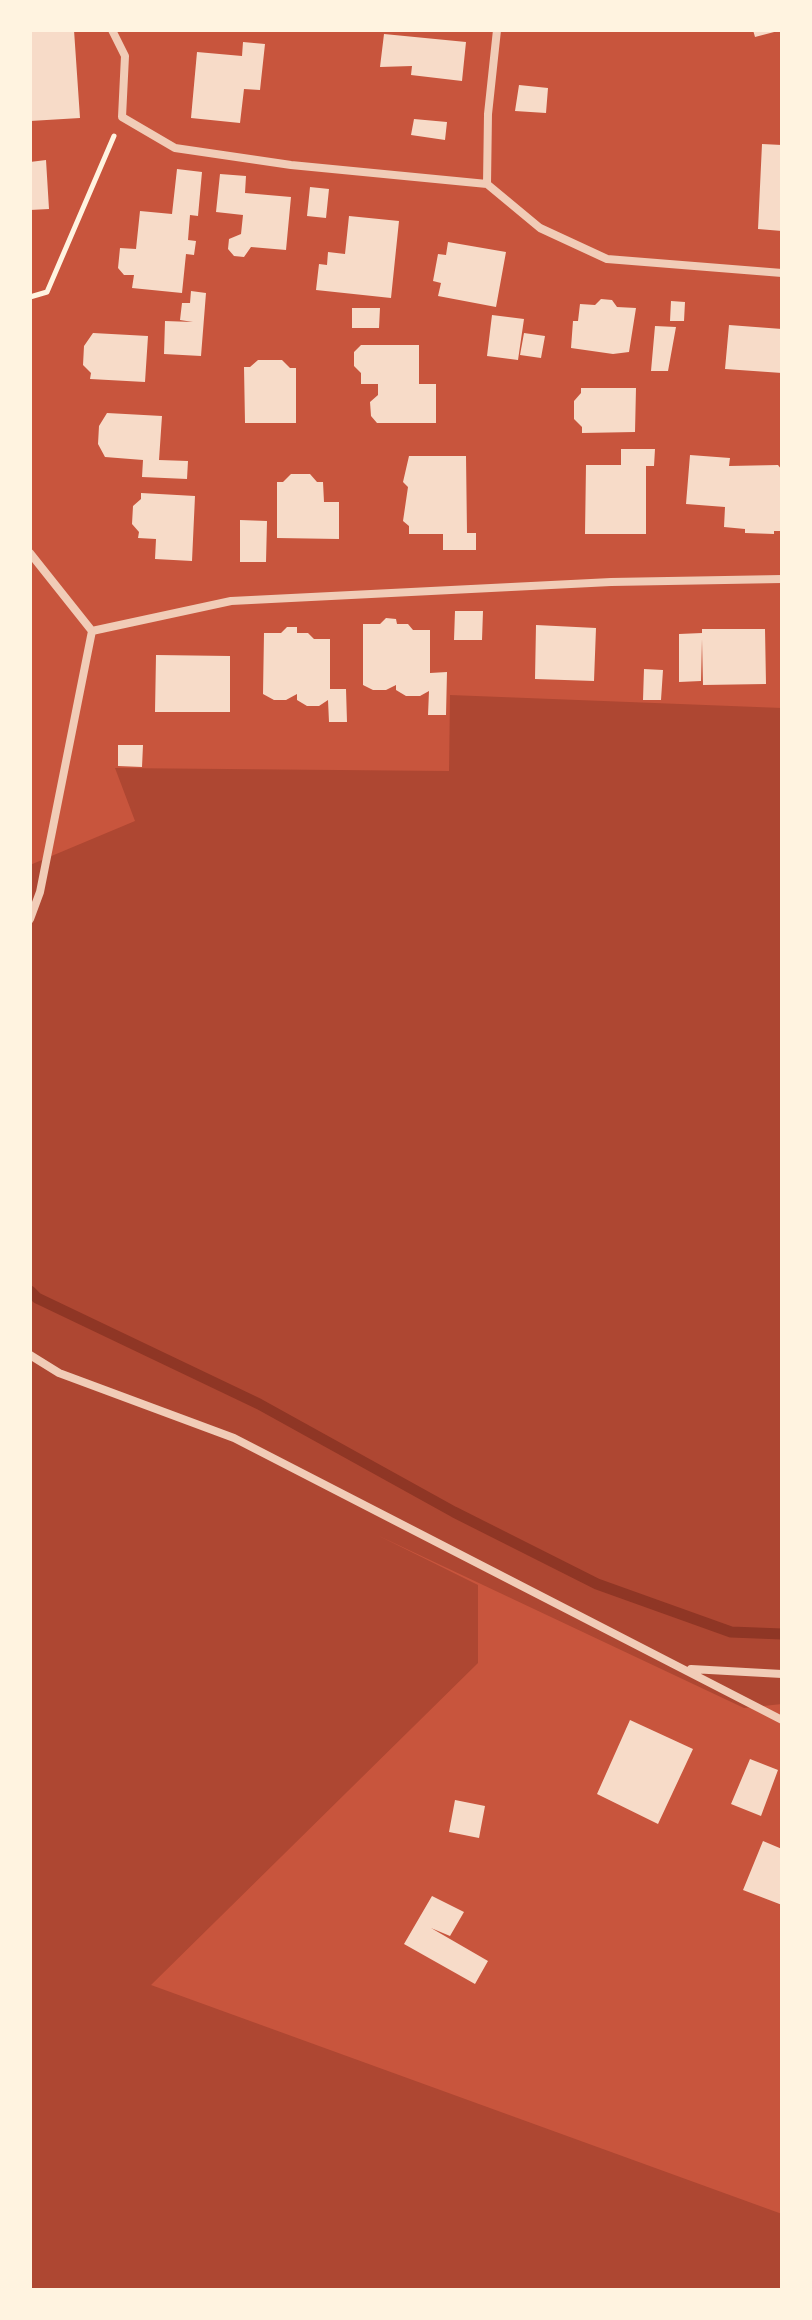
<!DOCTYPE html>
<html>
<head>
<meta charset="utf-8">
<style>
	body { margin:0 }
	#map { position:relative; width:812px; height:2320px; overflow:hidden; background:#c8553d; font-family:"Noto Serif",serif }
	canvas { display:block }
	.frame { position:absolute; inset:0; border:32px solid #fff3e0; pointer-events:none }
</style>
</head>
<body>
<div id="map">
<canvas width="812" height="2320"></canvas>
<div class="frame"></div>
</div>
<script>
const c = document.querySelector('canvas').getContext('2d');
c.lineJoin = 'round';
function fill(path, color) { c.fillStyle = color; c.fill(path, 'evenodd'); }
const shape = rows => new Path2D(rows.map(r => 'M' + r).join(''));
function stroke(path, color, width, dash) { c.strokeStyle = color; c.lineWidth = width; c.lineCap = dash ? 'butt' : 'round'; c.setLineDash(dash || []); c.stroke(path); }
fill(shape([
	[450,695,782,708,782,1704,744,1708,377,1535,478,1585,478,1663,151,1985,782,2214,782,2290,30,2290,30,865,135,821,115,768,449,771]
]), '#ae4732');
stroke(shape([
	[30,1291,37,1298,259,1404,454,1512,597,1584,731,1632,782,1634]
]), '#8f3625', 11);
fill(shape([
	[74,30,80,118,30,121,30,31],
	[753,30,778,30,778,31,755,37],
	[384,34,466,42,462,81,411,75,412,66,380,67],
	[243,42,265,44,260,90,244,89,240,123,191,118,197,52,242,56],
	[519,85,548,88,546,113,515,111],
	[414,119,447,122,445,140,411,135],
	[762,144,782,145,782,231,758,229],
	[46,160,49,209,30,210,30,162],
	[177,169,202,172,198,216,190,215,188,240,196,241,194,255,186,254,182,293,132,288,134,275,124,275,118,268,120,248,136,249,140,211,172,214],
	[220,174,246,176,245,193,291,197,286,250,251,247,244,257,234,256,228,249,229,239,241,234,243,215,216,212],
	[310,187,329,189,326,218,307,216],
	[349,216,399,221,391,298,316,290,319,264,327,265,328,252,345,254],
	[448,242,506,252,496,307,438,296,441,283,433,281,438,254,446,255],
	[191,291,206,293,201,356,164,354,165,321,193,322,180,320,182,303,190,303],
	[601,299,612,300,617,307,636,308,629,352,613,354,571,348,573,321,578,321,580,304,595,305],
	[671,301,685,302,684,321,670,321],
	[352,308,380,308,379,328,352,328],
	[492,315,524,319,518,360,487,356],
	[729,325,782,329,782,373,725,369],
	[655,326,676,327,668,371,651,371],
	[93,333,148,336,145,382,90,379,91,373,83,365,84,346],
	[524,333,545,336,541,358,520,355],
	[361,345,419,345,419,384,436,384,436,423,377,423,371,416,370,402,378,395,378,384,361,384,361,373,354,366,354,352],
	[258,360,282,360,290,368,296,368,296,423,245,423,244,367,250,367],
	[581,388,636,388,635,432,582,433,582,427,574,419,574,401,581,393],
	[107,413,162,416,159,460,188,461,187,479,142,477,143,460,105,457,98,444,99,426],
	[621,449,655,449,654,466,646,466,646,534,585,534,586,465,621,465],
	[690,455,730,458,729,466,778,465,782,470,782,531,774,531,774,534,745,533,745,529,724,527,725,507,686,504],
	[409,456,466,456,467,533,476,533,476,550,443,550,443,534,409,534,409,526,403,521,408,487,403,482],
	[291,474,310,474,317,482,323,482,324,502,339,502,339,539,277,538,277,482,283,482],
	[141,493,195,496,192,561,155,559,156,539,138,538,139,532,132,524,133,506,141,499],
	[240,520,267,521,266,562,240,562],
	[455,611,483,611,482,640,454,640],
	[386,618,396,619,397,624,408,624,413,630,430,630,430,673,447,672,446,715,428,715,429,691,420,696,406,696,396,690,396,685,386,690,373,690,363,685,363,624,380,624],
	[536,625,596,628,594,681,535,679],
	[287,627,297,627,297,633,308,633,314,639,330,639,330,689,346,689,347,722,329,722,328,700,319,706,307,706,297,700,297,694,286,700,274,700,263,694,264,633,281,633],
	[702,629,765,629,766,684,703,685,702,639,701,681,679,682,679,634,702,633],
	[156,655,230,656,230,712,155,712],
	[644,669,663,670,661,700,643,700],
	[118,745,143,745,142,767,118,766],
	[630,1720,693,1749,658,1824,597,1794],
	[750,1759,778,1770,761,1816,731,1804],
	[455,1800,485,1806,479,1838,449,1832],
	[763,1841,782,1849,782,1905,743,1890],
	[432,1896,464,1912,450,1936,431,1928,488,1961,475,1984,404,1944]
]), '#f7dbc8');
stroke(shape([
	[30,297,47,292,114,136]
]), '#fff3e0', 5);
stroke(shape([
	[112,30,125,56,122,117,175,148,291,165,487,184,540,228,607,259,782,273],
	[487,184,488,114,497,30],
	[30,553,92,631],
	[92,631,231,601,611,582,782,579],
	[30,919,40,892,92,631],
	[30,1355,59,1373,234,1438,782,1720],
	[691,1669,782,1674]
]), '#f1ccb7', 8);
</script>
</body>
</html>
